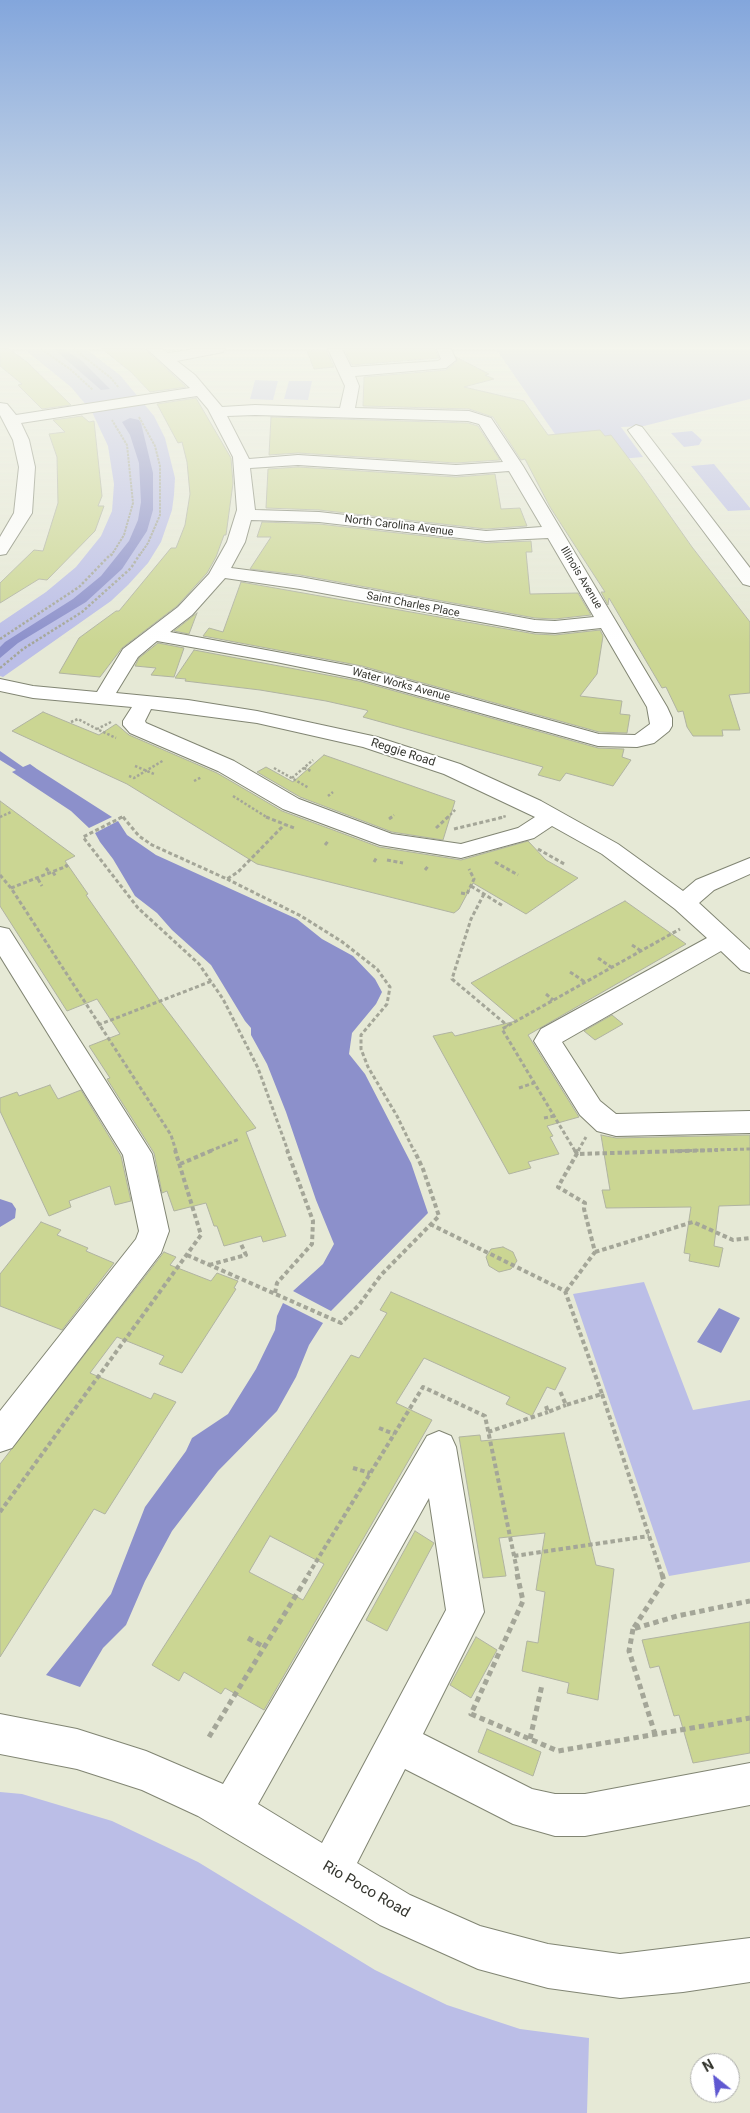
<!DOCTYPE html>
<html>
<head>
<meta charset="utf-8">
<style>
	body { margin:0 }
	#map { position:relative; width:750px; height:2113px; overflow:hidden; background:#e6e9d6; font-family:Roboto,sans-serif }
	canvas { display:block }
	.north { position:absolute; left:690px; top:2053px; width:50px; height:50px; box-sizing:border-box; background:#fff; border:1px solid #aeafac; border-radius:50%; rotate:331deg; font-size:14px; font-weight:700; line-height:20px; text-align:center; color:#35362f }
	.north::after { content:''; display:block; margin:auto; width:18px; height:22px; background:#5f58d1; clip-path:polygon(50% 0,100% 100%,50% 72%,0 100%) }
</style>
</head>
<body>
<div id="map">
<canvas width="750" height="2113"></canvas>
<div class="north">N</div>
</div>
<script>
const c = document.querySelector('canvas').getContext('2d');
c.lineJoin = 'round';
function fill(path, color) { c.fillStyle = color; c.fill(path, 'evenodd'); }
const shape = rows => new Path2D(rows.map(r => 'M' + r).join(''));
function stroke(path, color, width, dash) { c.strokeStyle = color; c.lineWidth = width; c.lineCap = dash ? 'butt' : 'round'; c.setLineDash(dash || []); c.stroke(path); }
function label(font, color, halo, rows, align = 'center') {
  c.font = font + ' Roboto,sans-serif'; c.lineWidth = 4; c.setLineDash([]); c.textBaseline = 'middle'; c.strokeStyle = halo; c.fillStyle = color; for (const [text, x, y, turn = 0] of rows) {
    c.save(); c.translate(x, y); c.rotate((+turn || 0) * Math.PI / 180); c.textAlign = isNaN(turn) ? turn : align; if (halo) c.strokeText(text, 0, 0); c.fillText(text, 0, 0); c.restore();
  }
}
fill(shape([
	[24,349,86,349,120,375,154,416,165,438,175,478,174,495,172,510,161,542,148,563,128,585,111,601,3,677,0,676,0,623,46,592,76,567,101,536,112,511,114,484,108,446,92,412,71,387],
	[496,349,750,349,750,399,644,426,621,427,643,457,575,463],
	[255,380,278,381,273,400,250,399],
	[289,381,312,381,308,400,284,399],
	[692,431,702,440,699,445,684,447,671,433],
	[714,464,750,508,750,510,728,511,691,466],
	[644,1282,693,1410,750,1400,750,1562,669,1576,573,1294],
	[0,1792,22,1794,112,1821,198,1862,375,1970,447,2005,520,2029,589,2038,587,2113,0,2113]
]), '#bbbee7');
fill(shape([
	[54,349,64,349,82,361,110,389,101,390],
	[130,418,139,420,141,423,153,473,153,510,147,531,122,569,86,602,18,643,0,658,0,647,5,642,73,599,101,576,129,541,138,520,141,502,139,463,130,435,122,422],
	[0,751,23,767,30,764,37,769,112,817,89,828,71,811,12,772,16,770,0,760],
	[118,821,127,835,156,855,297,919,322,939,353,956,375,979,382,992,376,1004,352,1033,349,1054,365,1074,411,1163,428,1213,331,1311,293,1291,323,1264,334,1244,316,1200,286,1112,267,1064,251,1035,251,1028,245,1021,211,965,172,930,157,913,135,896,113,859,100,842,95,833],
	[0,1199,12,1203,16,1209,15,1218,0,1227],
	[283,1303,323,1323,309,1345,296,1377,277,1411,218,1471,172,1531,145,1581,126,1625,103,1648,80,1687,46,1675,111,1594,145,1507,186,1451,192,1438,228,1414,256,1369,275,1330,277,1316],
	[719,1308,740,1318,721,1353,697,1342]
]), '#8c90cb');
const building = shape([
	[0,349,9,349,27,362,71,405,42,409,18,385,22,384,0,366,0,349],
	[102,349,145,349,186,387,150,392,131,372,102,349],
	[344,349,435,349,439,358,352,365,344,349],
	[326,350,334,367,314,369,307,351,326,350],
	[456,357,489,374,485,375,494,379,464,387,524,401,548,435,600,430,605,436,611,435,642,476,692,547,750,622,750,693,729,695,740,730,722,730,723,736,693,736,687,727,683,711,678,712,666,687,662,688,609,598,608,605,601,592,605,592,550,507,525,459,521,460,493,417,469,409,363,406,364,377,446,370,457,361,456,357],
	[196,398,231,458,233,483,226,535,224,535,216,557,207,573,177,606,122,648,100,677,59,673,79,638,116,611,119,611,171,548,176,548,185,525,190,494,187,462,182,442,178,443,157,404,196,398],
	[82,416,89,422,94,421,102,496,98,506,104,506,95,531,47,580,39,579,0,603,0,583,34,550,43,551,58,503,57,457,49,434,65,432,53,420,82,416],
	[271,417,468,423,478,426,500,460,456,463,298,453,269,455,271,417],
	[298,467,456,477,495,474,501,509,520,508,527,526,486,529,319,510,266,508,268,469,298,467],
	[262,522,319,524,486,543,531,541,532,552,526,552,530,594,578,593,591,615,555,619,535,618,300,575,250,569,271,537,257,537,262,522],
	[241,582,535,634,555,635,600,630,603,636,597,674,580,696,622,701,620,714,630,715,627,733,599,732,362,666,203,636,209,628,223,632,241,582],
	[197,613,189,634,174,631,193,616,197,613],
	[158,643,184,648,174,677,151,675,156,668,135,666,139,658,158,643],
	[194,650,359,681,598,748,624,749,622,757,631,760,613,786,566,773,560,781,538,775,543,767,363,717,368,711,366,710,326,701,260,690,185,681,186,679,175,678,194,650],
	[43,712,99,735,116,724,129,735,217,773,282,811,379,847,461,860,528,841,546,860,578,878,526,914,473,883,459,909,454,913,257,864,127,784,12,731,43,712],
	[324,755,455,801,443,840,392,832,300,797,257,772,266,767,293,782,324,755],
	[0,801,75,856,65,861,88,894,86,895,160,1001,256,1128,246,1132,286,1236,263,1242,261,1236,224,1246,217,1226,214,1226,206,1203,174,1211,167,1191,162,1193,154,1153,107,1079,110,1078,89,1046,120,1034,97,999,67,1011,0,906,0,801],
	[625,901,686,944,528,1035,579,1117,547,1126,553,1136,550,1137,559,1154,528,1162,531,1168,509,1174,433,1036,452,1032,455,1036,516,1021,471,983,625,901],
	[612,1015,623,1024,595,1040,584,1031,612,1015],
	[50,1085,58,1099,81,1090,121,1156,131,1201,115,1205,110,1186,69,1201,71,1207,49,1216,0,1111,0,1098,17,1092,19,1096,50,1085],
	[601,1135,616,1138,750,1135,750,1205,719,1206,714,1246,723,1248,719,1267,689,1261,690,1254,684,1253,691,1207,606,1208,602,1190,610,1190,601,1135],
	[41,1222,61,1230,57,1235,88,1248,86,1251,114,1263,62,1330,0,1306,0,1274,41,1222],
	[503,1247,513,1252,517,1261,511,1269,499,1272,489,1266,486,1257,491,1249,503,1247],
	[164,1252,176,1257,170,1265,211,1281,217,1273,238,1281,234,1288,236,1289,182,1373,159,1364,164,1356,117,1337,90,1373,151,1399,154,1393,176,1402,105,1514,94,1509,0,1657,0,1464,164,1252],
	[391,1292,566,1368,555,1390,547,1387,532,1416,506,1404,510,1397,424,1358,396,1403,432,1420,264,1710,225,1688,221,1694,184,1672,179,1681,152,1665,351,1355,359,1358,387,1313,380,1310,391,1292],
	[270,1536,324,1564,303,1600,249,1572,270,1536],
	[564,1433,596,1565,614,1569,598,1700,567,1693,569,1683,522,1671,527,1641,538,1643,545,1592,536,1590,545,1533,499,1538,506,1576,483,1578,459,1437,480,1435,481,1441,564,1433],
	[415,1531,434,1543,387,1631,366,1620,415,1531],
	[750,1622,750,1753,693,1763,679,1715,674,1716,659,1666,650,1668,642,1640,750,1622],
	[476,1637,497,1650,471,1698,450,1685,476,1637],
	[487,1729,541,1752,533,1776,478,1752,487,1729]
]);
fill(building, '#cbd693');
stroke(building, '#b0b3a1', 1);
const minor = shape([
	[147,349,162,349,168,353,196,349,225,349,223,352,177,361,195,375,222,407,255,405,340,408,345,386,328,349,342,349,351,367,438,361,441,359,437,349,451,349,456,360,446,368,355,376,359,386,355,408,469,411,491,418,523,466,667,707,672,718,672,726,669,731,654,743,637,747,598,746,359,679,276,662,157,641,138,657,116,693,188,700,257,711,377,737,460,764,541,801,618,844,683,891,696,880,750,858,750,874,714,890,699,903,750,950,750,973,741,970,721,951,562,1042,600,1101,616,1114,750,1111,750,1133,616,1136,597,1131,580,1115,534,1041,541,1029,707,938,675,909,602,854,552,826,534,838,461,858,380,845,283,809,218,771,130,733,123,725,123,721,132,707,33,698,0,691,0,679,33,686,97,692,123,649,178,607,209,574,227,542,237,510,233,457,208,409,197,396,21,423,29,440,35,467,32,513,6,554,0,555,0,537,14,513,19,467,13,440,0,415,0,403,7,404,16,415,190,388,147,349],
	[255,415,468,421,479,424,503,462,456,465,298,455,249,459,227,416,255,415],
	[298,465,456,475,509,471,542,527,486,531,319,512,255,510,250,468,298,465],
	[251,520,319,522,486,541,548,538,594,617,555,621,535,620,300,577,231,568,245,542,251,520],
	[225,578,300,589,535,632,555,633,601,628,647,707,650,724,635,735,599,734,362,668,170,632,192,615,225,578],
	[151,709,257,723,363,747,444,774,535,817,518,828,461,844,392,834,299,799,234,761,146,723,145,721,151,709],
	[636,425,642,427,750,568,750,586,743,584,630,433,628,430,636,425],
	[0,927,9,929,147,1146,152,1154,169,1231,161,1253,12,1448,0,1452,0,1411,136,1239,139,1231,123,1155,0,956,0,927],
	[439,1431,451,1436,456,1447,484,1612,423,1734,532,1789,555,1794,585,1794,750,1763,750,1805,585,1836,555,1836,513,1824,405,1769,357,1863,410,1895,480,1926,548,1944,620,1954,750,1938,750,1982,683,1992,620,1998,548,1988,478,1969,380,1925,198,1816,142,1790,77,1769,0,1754,0,1714,77,1729,146,1751,223,1784,427,1436,439,1431],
	[429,1498,446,1610,322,1843,258,1804,429,1498]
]);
stroke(minor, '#818573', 2);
stroke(shape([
	[41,349,70,369,93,390],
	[74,349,111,378,119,388],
	[139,417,155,446,160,466,160,515,148,543,139,556],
	[111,556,124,535,133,503,127,445,112,420]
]), '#a4a698', 2, [2.5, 1]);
stroke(shape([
	[0,639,79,587,111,554],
	[0,668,23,649,82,612,131,568,140,554],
	[71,722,78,719,97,729],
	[111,722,97,729,116,738],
	[135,766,154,774],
	[274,768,309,788],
	[304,768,311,771],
	[129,776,134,778,164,760],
	[292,778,313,760],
	[194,781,202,777],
	[233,796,268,818],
	[328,796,333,792],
	[0,817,11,812],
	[120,818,123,816,124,818],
	[390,818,394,815],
	[447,818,456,809],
	[499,818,506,816]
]), '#a4a698', 2.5, [2.5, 2]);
stroke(shape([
	[122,817,83,837,138,908,199,964,223,999,258,1068,288,1151],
	[123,817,139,836,152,845,227,879,238,872,284,825],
	[266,817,294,828],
	[389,819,392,817],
	[436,828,448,817],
	[454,829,504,817],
	[325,845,329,840],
	[538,849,566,865],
	[387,860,403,863],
	[374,862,377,857],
	[495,862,518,875],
	[46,868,50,873],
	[425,870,429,865],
	[53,872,56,877],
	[0,875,11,888,171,1135,176,1151],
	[38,879,42,886],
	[227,879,301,916,341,941,377,969,390,987,387,1004,361,1035,361,1049,368,1067,397,1116,414,1151],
	[471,886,503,906],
	[11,888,67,866,64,864],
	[461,893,467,894,474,879,469,869],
	[484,894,471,919,452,979,508,1026],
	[632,945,641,951],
	[598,958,611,967],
	[570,972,585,982],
	[546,994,553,1000],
	[98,1025,212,981],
	[519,1088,534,1083],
	[544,1118,554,1116],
	[210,1151,239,1139],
	[575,1151,502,1029,680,929],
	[578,1151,586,1137],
	[675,1151,750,1149]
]), '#a4a698', 3, [4, 2.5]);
stroke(shape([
	[575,1150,577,1154,718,1150],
	[180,1164,213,1150],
	[430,1224,565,1291,602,1394,566,1405,560,1391],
	[595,1252,693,1222,733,1240,750,1238],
	[187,1255,341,1323,359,1305,381,1275,439,1216,423,1169,414,1150],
	[209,1265,246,1255,241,1244],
	[566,1291,595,1252,584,1209,585,1203,558,1187,579,1150],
	[275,1293,277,1283,312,1244,313,1221,287,1150],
	[602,1394,662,1575],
	[546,1406,548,1412,566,1405],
	[379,1428,394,1434],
	[488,1432,548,1412],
	[353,1468,370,1473],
	[0,1512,201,1235,175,1150],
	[514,1556,649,1536],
	[308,1575,423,1387,485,1416,518,1575]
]), '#a4a698', 4, [4.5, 3]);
stroke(shape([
	[517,1574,523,1601,471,1714,558,1751,750,1718],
	[662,1574,664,1581,633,1629,677,1616,750,1601],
	[633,1629,629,1651,655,1734],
	[248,1638,264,1647],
	[209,1737,309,1574],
	[530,1739,542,1685]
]), '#a4a698', 5, [5.5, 4]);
fill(minor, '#fff');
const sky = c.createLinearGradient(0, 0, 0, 644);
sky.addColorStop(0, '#83a6dc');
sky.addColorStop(0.54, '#f4f5ed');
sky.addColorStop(1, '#f4f5ed00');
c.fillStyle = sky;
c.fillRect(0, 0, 750, 644);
label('11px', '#35362f', '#fff', [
	["North Carolina Avenue",399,526,7],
	["Illinois Avenue",581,578,59],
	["Saint Charles Place",413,605,11],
	["Water Works Avenue",401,685,15]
]);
label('12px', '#35362f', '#fff', [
	["Reggie Road",403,753,18]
]);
label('15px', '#35362f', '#fff', [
	["Rio Poco Road",366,1890,30]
]);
</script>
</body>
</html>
